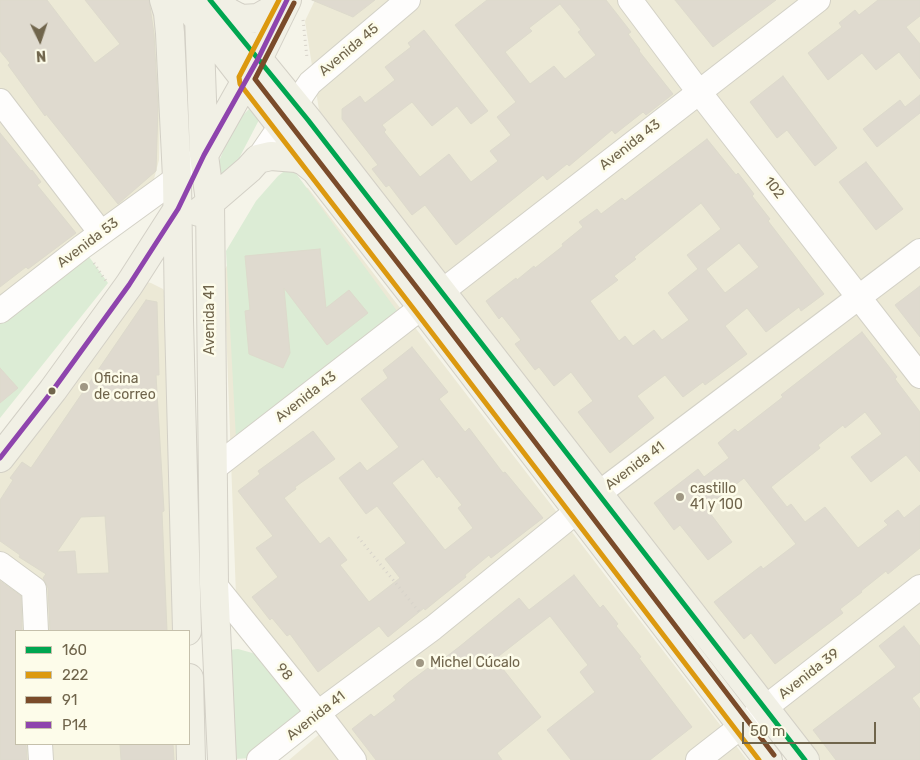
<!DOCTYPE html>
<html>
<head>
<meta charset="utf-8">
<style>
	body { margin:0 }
	#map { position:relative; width:920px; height:760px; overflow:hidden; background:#f5f4e9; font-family:Rubik,sans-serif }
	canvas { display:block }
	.legend { position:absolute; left:15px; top:630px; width:175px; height:115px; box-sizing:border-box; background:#fdfcea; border:1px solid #c5c0ab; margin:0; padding:6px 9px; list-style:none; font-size:15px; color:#70654c }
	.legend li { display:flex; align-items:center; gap:10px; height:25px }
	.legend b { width:25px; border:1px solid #c5c0ab }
	.north { position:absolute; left:15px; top:15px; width:50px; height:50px; -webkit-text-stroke:4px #fdfcea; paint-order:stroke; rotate:176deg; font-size:14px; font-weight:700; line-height:20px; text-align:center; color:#70654c }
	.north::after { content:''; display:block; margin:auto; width:18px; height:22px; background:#70654c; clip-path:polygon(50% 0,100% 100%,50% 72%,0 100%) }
	.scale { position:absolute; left:742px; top:722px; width:134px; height:22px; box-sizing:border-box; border:2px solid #70654c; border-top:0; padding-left:6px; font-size:15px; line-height:18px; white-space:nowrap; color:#70654c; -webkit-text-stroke:4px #fdfcea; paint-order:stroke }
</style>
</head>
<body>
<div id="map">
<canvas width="920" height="760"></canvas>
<ul class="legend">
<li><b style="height:6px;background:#00a651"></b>160</li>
<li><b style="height:6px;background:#dc990f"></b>222</li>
<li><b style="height:6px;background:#7a4b2a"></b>91</li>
<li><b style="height:6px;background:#8e44ad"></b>P14</li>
</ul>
<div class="north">N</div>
<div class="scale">50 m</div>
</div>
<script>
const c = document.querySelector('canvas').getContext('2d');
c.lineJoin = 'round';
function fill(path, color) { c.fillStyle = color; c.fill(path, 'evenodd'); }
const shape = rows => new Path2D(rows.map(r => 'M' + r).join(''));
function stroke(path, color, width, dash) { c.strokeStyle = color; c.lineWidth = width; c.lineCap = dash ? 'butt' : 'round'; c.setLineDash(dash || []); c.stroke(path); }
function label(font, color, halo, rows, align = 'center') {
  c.font = font + ' Rubik,sans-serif'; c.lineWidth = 5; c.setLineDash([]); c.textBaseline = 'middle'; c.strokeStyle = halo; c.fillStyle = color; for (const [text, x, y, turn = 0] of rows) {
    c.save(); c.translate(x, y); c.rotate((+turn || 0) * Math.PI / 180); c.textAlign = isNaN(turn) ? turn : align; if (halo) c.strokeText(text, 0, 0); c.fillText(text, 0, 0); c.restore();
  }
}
fill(shape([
	[0,0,154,0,162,17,159,160,149,198,0,311],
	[315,0,920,0,920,760,817,760,319,110,305,21],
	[284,183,308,188,747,760,289,760,336,720,236,596,224,270],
	[143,281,151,283,163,289,173,303,179,320,193,760,0,760,0,456],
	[16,631,189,631,189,744,16,744]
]), '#ece9d6');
fill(shape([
	[249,109,260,118,235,166,226,178,214,174,234,124],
	[287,169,295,172,400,315,236,439,226,251,256,201,278,176],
	[82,247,108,283,0,418,0,311],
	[238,649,256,654,307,715,251,758,234,759,229,650]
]), '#dcecd5');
const building = shape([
	[0,0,47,0,95,63,120,44,85,0,149,0,154,34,158,107,156,171,118,204,46,114,45,116,8,65,10,63,0,51,0,0],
	[312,0,375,0,353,17,312,0],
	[487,0,606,0,631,32,628,34,640,50,639,51,673,94,646,115,643,112,615,134,612,130,569,166,567,164,547,180,543,175,456,245,425,205,412,215,389,185,386,187,372,169,378,165,342,119,342,109,360,96,365,103,395,80,385,67,411,47,408,43,424,30,488,111,471,124,457,106,432,126,412,102,382,125,386,130,384,132,420,177,449,154,471,182,498,161,490,151,511,135,497,117,516,102,455,25,487,0],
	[560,4,581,30,578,32,596,55,565,79,554,66,530,84,505,52,532,31,529,28,560,4],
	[675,0,776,0,713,47,675,0],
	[878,0,920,0,920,16,906,27,920,44,920,79,899,52,876,70,862,53,828,80,808,53,842,27,839,23,855,10,859,15,878,0],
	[783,76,837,148,815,166,787,130,777,138,750,102,783,76],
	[920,95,920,113,877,147,863,129,900,100,905,107,920,95],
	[0,133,31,171,32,170,41,182,37,185,76,233,28,269,26,267,0,287,0,133],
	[707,139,736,175,738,173,754,194,752,196,770,219,768,221,824,294,801,311,799,307,766,332,747,308,725,326,747,354,705,385,703,382,683,397,665,375,637,396,654,418,610,453,578,412,593,401,571,372,554,386,539,367,535,370,515,344,521,340,502,316,499,319,486,301,516,278,517,280,534,266,535,268,563,246,562,244,583,227,579,222,597,209,601,214,622,198,625,201,707,139],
	[701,203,721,229,687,255,698,269,668,293,689,320,662,340,654,330,633,346,625,336,619,341,590,301,618,280,614,276,636,259,634,257,701,203],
	[739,243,759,267,725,293,706,269,739,243],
	[866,162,903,209,876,230,839,182,866,162],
	[320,249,326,308,349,290,368,313,327,345,284,288,290,353,283,368,249,354,245,311,250,310,245,256,320,249],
	[920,286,920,337,895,305,920,286],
	[146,300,157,302,159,375,156,375,164,511,162,512,167,631,50,631,48,588,43,578,46,574,19,557,20,555,0,541,0,500,13,480,10,478,22,462,31,468,146,300],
	[105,516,109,573,77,574,75,551,57,552,81,517,105,516],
	[862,332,897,377,895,379,920,412,920,472,906,455,871,482,851,457,882,434,865,412,845,428,843,425,818,445,820,448,771,487,787,507,791,504,805,522,825,507,858,548,888,525,884,521,898,510,904,518,920,505,920,548,888,574,886,571,861,591,862,592,840,609,843,613,775,664,751,633,744,639,714,602,761,566,763,569,796,544,744,478,706,508,732,542,708,560,680,525,674,530,654,503,698,469,704,477,729,458,718,443,735,429,738,432,783,397,781,395,862,332],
	[412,347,448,392,439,399,465,432,469,428,503,473,505,472,543,518,491,558,489,555,465,575,466,577,441,597,425,610,424,608,388,637,379,626,318,672,290,634,287,636,272,618,270,620,252,597,278,577,256,548,273,536,238,491,260,474,258,471,313,431,335,459,295,487,296,489,284,498,320,544,329,537,347,560,340,565,369,602,400,578,385,559,406,543,377,506,366,514,339,478,360,462,367,471,399,447,361,399,388,378,383,370,412,347],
	[423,459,437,478,439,476,462,505,458,508,473,528,445,550,392,483,423,459],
	[0,368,18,388,0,403,0,368],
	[574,575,600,608,603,605,618,624,616,626,641,657,639,658,692,727,650,760,571,760,547,730,595,692,580,672,588,665,550,616,495,659,541,717,497,753,502,760,376,760,352,729,371,714,374,717,396,700,393,696,408,683,428,668,429,670,459,647,519,598,529,610,574,575],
	[0,581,21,596,22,631,16,631,16,744,26,744,27,760,0,760,0,581],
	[904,626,920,646,920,692,912,698,920,709,920,760,836,760,813,730,896,667,879,646,904,626],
	[144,744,173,744,174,760,121,760,120,745,144,744]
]);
fill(building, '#dfdacf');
stroke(building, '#dddacc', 1);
const minor = shape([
	[630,0,699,92,920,376],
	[0,101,101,233],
	[258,159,310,83,408,0],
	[0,311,82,247,177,178,204,155],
	[213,469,818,0],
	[0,564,34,589,36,631],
	[214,584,318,713,354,760],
	[40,744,41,760],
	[259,760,318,713,433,628,598,494,920,251],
	[698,760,920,587]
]);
const major = shape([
	[164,0,168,13,170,33,177,178,179,320,187,631],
	[183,0,422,307,768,760],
	[210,0,308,120,805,760],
	[218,3,228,12,241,19,258,18,286,2],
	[199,16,204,155,210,202,214,584,222,760],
	[204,155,258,59,287,0],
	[199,212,249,169,258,159,271,156,296,158,304,161,314,169],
	[0,458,53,390,129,285,179,207],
	[189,678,191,760]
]);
stroke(minor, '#d3d1c6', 26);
stroke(major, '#d3d0c6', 30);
stroke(shape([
	[303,20,307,58],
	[94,263,106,281],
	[358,537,421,614]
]), '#d7d3ca', 3, [1, 4]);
stroke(minor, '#fefdfc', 24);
stroke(major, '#f1f0e5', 28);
stroke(shape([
	[210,0,308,120,805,760]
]), '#00a651', 5);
stroke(shape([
	[279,0,239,77,240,84,416,312,759,760]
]), '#dc990f', 5);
stroke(shape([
	[294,3,255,79,428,302,774,755]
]), '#7a4b2a', 5);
stroke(shape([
	[0,458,53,390,129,285,178,209,204,155,258,59,287,0]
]), '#8e44ad', 5);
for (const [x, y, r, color] of [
	[84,387,5,"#9f9783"],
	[52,391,4.5,"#70654c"],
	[680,497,5,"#9f9783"],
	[420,663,5,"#9f9783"]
]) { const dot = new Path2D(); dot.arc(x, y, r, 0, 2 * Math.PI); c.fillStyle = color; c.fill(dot); stroke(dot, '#fdfcea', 2); }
label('14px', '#70654c', '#fdfcea', [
	["Avenida 45",349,50,-40],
	["Avenida 43",630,145,-38],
	["102",774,188,52],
	["Avenida 53",88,243,-37],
	["Avenida 41",210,320,-90],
	["Avenida 43",306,397,-38],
	["Avenida 41",635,466,-37],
	["98",284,672,51],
	["Avenida 39",809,674,-38],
	["Avenida 41",316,716,-38]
]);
label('14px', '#70654c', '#fdfcea', [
	["Oficina",94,379],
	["de correo",94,395],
	["castillo",690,489],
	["41 y 100",690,505],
	["Michel Cúcalo",430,663]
], 'left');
</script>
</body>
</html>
